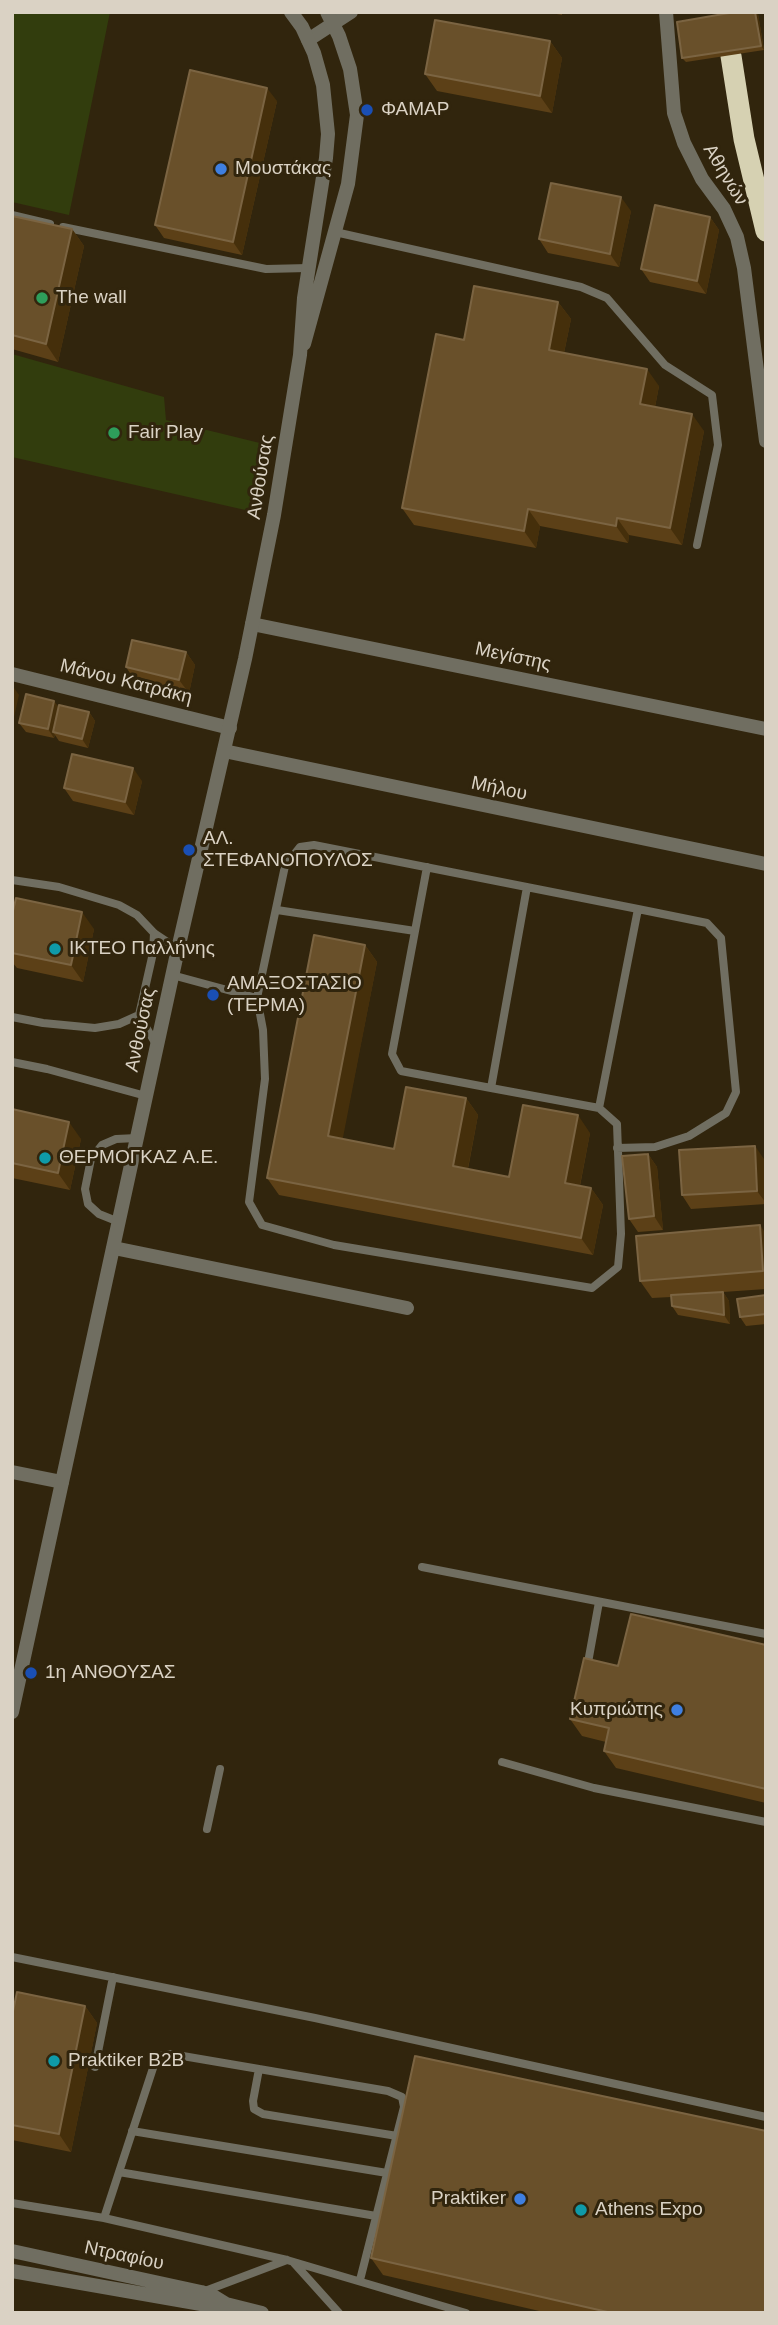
<!DOCTYPE html>
<html>
<head>
<meta charset="utf-8">
<style>
	body { margin:0 }
	#map { position:relative; width:778px; height:2325px; overflow:hidden; background:#31250d; font-family:Arial,sans-serif }
	canvas { display:block }
	.frame { position:absolute; inset:0; border:14px solid #dad2c4; pointer-events:none }
</style>
</head>
<body>
<div id="map">
<canvas width="778" height="2325"></canvas>
<div class="frame"></div>
</div>
<script>
const c = document.querySelector('canvas').getContext('2d');
c.lineJoin = 'round';
function fill(path, color) { c.fillStyle = color; c.fill(path, 'evenodd'); }
const shape = rows => new Path2D(rows.map(r => 'M' + r).join(''));
function stroke(path, color, width, dash) { c.strokeStyle = color; c.lineWidth = width; c.lineCap = dash ? 'butt' : 'round'; c.setLineDash(dash || []); c.stroke(path); }
function label(font, color, halo, rows, align = 'center') {
  c.font = font + ' Arial,sans-serif'; c.lineWidth = 6; c.setLineDash([]); c.textBaseline = 'middle'; c.strokeStyle = halo; c.fillStyle = color; for (const [text, x, y, turn = 0] of rows) {
    c.save(); c.translate(x, y); c.rotate((+turn || 0) * Math.PI / 180); c.textAlign = isNaN(turn) ? turn : align; if (halo) c.strokeText(text, 0, 0); c.fillText(text, 0, 0); c.restore();
  }
}
fill(shape([
	[12,12,110,12,69,215,12,202],
	[12,354,164,397,166,420,268,445,254,512,12,457]
]), '#323d0d');
stroke(shape([
	[12,215,50,224],
	[63,227,266,269,308,268],
	[335,232,581,287,607,298,665,365,712,395,718,445,697,545],
	[314,845,638,909,599,1108,617,1124,621,1234,618,1267,592,1288,334,1245,262,1225,249,1202,265,1079,263,1030,257,998,285,866,300,847,314,845],
	[427,867,392,1054,401,1071,491,1088],
	[12,880,59,887,119,905,137,915,154,933,178,949],
	[527,887,491,1088,599,1108],
	[277,910,415,931],
	[154,933,153,953,139,1015,157,1046],
	[172,975,257,998],
	[12,1017,43,1023,95,1028,119,1024,139,1015],
	[12,1062,47,1069,146,1096],
	[617,1148,655,1147,689,1136,726,1113,736,1092,721,938,707,923,638,909],
	[119,1222,99,1214,88,1204,85,1189,91,1159,102,1145,116,1139,137,1138],
	[422,1567,766,1634],
	[587,1668,599,1602],
	[502,1762,594,1788,766,1822],
	[207,1829,220,1769],
	[12,1957,315,2018,766,2117],
	[95,2067,113,1977],
	[259,2069,253,2101,254,2109,263,2114,397,2136],
	[132,2131,387,2173],
	[119,2172,376,2216],
	[12,2203,104,2218,287,2260,466,2313],
	[104,2218,155,2062,160,2056,171,2054,388,2091,402,2097,404,2107,360,2280],
	[294,2263,339,2313],
	[205,2291,287,2260]
]), '#706e61', 8);
stroke(shape([
	[666,12,674,113,684,143,702,179,724,209,737,237,744,268,766,441],
	[308,40,351,12],
	[252,624,766,729],
	[12,674,230,728],
	[224,751,766,864],
	[114,1248,407,1308],
	[12,1472,62,1482]
]), '#706e61', 14);
stroke(shape([
	[304,344,348,184,357,115,350,69,339,36,327,12],
	[12,1712,178,949,245,659,274,515,300,355,304,298,326,158,328,134,323,85,314,53,302,27,291,12],
	[12,2251,201,2292,213,2296,226,2304,262,2313],
	[12,2271,201,2304,226,2304]
]), '#706e61', 14);
stroke(shape([
	[731,56,744,139,766,231]
]), '#d6d1b2', 21);
fill(shape([
	[546,12,562,12,562,15],
	[758,14,764,50,686,62,682,58],
	[550,41,562,58,552,113,437,91,425,74],
	[277,101,242,255,164,238,155,225],
	[631,211,619,267,548,253,539,239],
	[12,216,72,229,84,246,58,362,12,349],
	[710,217,719,230,706,294,650,282,641,269],
	[558,302,571,319,564,353,659,386,655,407,704,431,682,545,629,535,628,543,540,526,536,548,414,525,402,508,464,340],
	[186,652,195,665,189,693,135,681,126,667],
	[59,707,89,712,95,721,88,748,59,741,55,735,54,738,26,732,19,723],
	[142,781,134,815,73,801,64,788],
	[12,915,94,929,83,982,17,968,12,962],
	[365,945,377,962,342,1139,394,1149,466,1098,478,1115,468,1169,509,1177,590,1133,580,1186,591,1188,603,1205,593,1255,279,1195,267,1178],
	[12,1109,81,1139,70,1190,12,1178],
	[648,1154,657,1167,663,1230,638,1232,629,1219],
	[764,1159,766,1204,691,1209,682,1195],
	[766,1234,766,1289,723,1292,729,1301,730,1324,678,1315,672,1306,671,1297,652,1298,640,1281],
	[766,1295,766,1324,746,1326,740,1317],
	[766,1645,766,1803,616,1768,604,1751,606,1742,582,1736,570,1719,618,1666],
	[85,2006,97,2023,71,2152,12,2140,12,2016],
	[371,2258,766,2313,548,2313,383,2275]
]), '#5c4017');
fill(shape([
	[755,12,758,14,764,50,761,46],
	[550,41,562,58,552,113,540,96],
	[267,88,277,101,242,255,233,242],
	[621,197,631,211,619,267,610,254],
	[710,217,719,230,706,294,697,281],
	[72,229,84,246,58,362,46,344],
	[558,302,571,319,561,367,549,350],
	[647,369,659,386,652,422,640,404],
	[692,414,704,431,682,545,670,528],
	[528,509,540,526,536,548,524,531],
	[617,518,629,535,628,543,616,526],
	[186,652,195,665,189,693,179,680],
	[12,685,19,695,12,726],
	[54,701,61,710,53,732,55,735,54,738,48,729],
	[89,712,95,721,88,748,82,739],
	[133,768,142,781,134,815,125,802],
	[82,912,94,929,83,982,71,965],
	[365,945,377,962,340,1153,328,1136],
	[466,1098,478,1115,465,1183,453,1166],
	[578,1115,590,1133,577,1200,565,1183],
	[69,1122,81,1139,70,1190,58,1173],
	[755,1146,764,1159,766,1203,757,1191],
	[648,1154,657,1167,663,1230,654,1216],
	[591,1188,603,1205,593,1255,581,1238],
	[760,1225,766,1234,766,1274,763,1271],
	[723,1292,729,1301,730,1324,724,1315],
	[85,2006,97,2023,71,2152,59,2134]
]), '#452f0b');
const building = shape([
	[735,12,755,12,761,46,682,58,677,22,735,12],
	[435,20,550,41,540,96,425,74,435,20],
	[190,70,267,88,233,242,155,225,190,70],
	[551,183,621,197,610,254,539,239,551,183],
	[655,205,710,217,697,281,641,269,655,205],
	[12,216,72,229,46,344,12,335,12,216],
	[474,286,558,302,549,350,647,369,640,404,692,414,670,528,617,518,616,526,528,509,524,531,402,508,436,334,464,340,474,286],
	[132,640,186,652,179,680,126,667,132,640],
	[26,694,54,701,48,729,19,723,26,694],
	[59,705,89,712,82,739,53,732,59,705],
	[72,754,133,768,125,802,64,788,72,754],
	[16,898,82,912,71,965,12,953,12,915,16,898],
	[314,935,365,945,328,1136,394,1149,406,1087,466,1098,453,1166,509,1177,523,1105,578,1115,565,1183,591,1188,581,1238,267,1178,314,935],
	[12,1109,69,1122,58,1173,12,1163,12,1109],
	[755,1146,757,1191,682,1195,679,1150,755,1146],
	[648,1154,654,1216,629,1219,622,1156,648,1154],
	[760,1225,763,1271,640,1281,636,1236,760,1225],
	[723,1292,724,1315,672,1306,671,1295,723,1292],
	[766,1295,766,1314,740,1317,737,1299,766,1295],
	[631,1614,766,1645,766,1789,604,1751,609,1728,570,1719,584,1658,618,1666,631,1614],
	[17,1992,85,2006,59,2134,12,2125,12,2016,17,1992],
	[415,2056,766,2131,766,2313,612,2313,371,2258,415,2056]
]);
fill(building, '#69502a');
stroke(building, '#7b6442', 2);
for (const [x, y, r, color] of [
	[367,110,7,"#1a4fb4"],
	[221,169,7,"#3f7fe0"],
	[42,298,7,"#2e9e5b"],
	[114,433,7,"#2e9e5b"],
	[189,850,7,"#1a4fb4"],
	[55,949,7,"#0f9aa8"],
	[213,995,7,"#1a4fb4"],
	[45,1158,7,"#0f9aa8"],
	[31,1673,7,"#1a4fb4"],
	[677,1710,7,"#3f7fe0"],
	[54,2061,7,"#0f9aa8"],
	[520,2199,7,"#3f7fe0"],
	[581,2210,7,"#0f9aa8"]
]) { const dot = new Path2D(); dot.arc(x, y, r, 0, 2 * Math.PI); c.fillStyle = color; c.fill(dot); stroke(dot, '#31250d', 2.5); }
label('19px', '#dad2c4', '#31250d', [
	["ΦΑΜΑΡ",381,110],
	["Μουστάκας",235,169],
	["The wall",56,298],
	["Fair Play",128,433],
	["ΑΛ.",203,839],
	["ΣΤΕΦΑΝΟΠΟΥΛΟΣ",203,861],
	["ΙΚΤΕΟ Παλλήνης",69,949],
	["ΑΜΑΞΟΣΤΑΣΙΟ",227,984],
	["(ΤΕΡΜΑ)",227,1006],
	["ΘΕΡΜΟΓΚΑΖ Α.Ε.",59,1158],
	["1η ΑΝΘΟΥΣΑΣ",45,1673],
	["Κυπριώτης",663,1710,"right"],
	["Praktiker B2B",68,2061],
	["Praktiker",506,2199,"right"],
	["Athens Expo",595,2210]
], 'left');
label('19px', '#dad2c4', '#31250d', [
	["Αθηνών",725,175,59],
	["Ανθούσας",261,477,-81],
	["Μεγίστης",513,657,12],
	["Μάνου Κατράκη",126,682,14],
	["Μήλου",499,789,12],
	["Ανθούσας",141,1030,-78],
	["Ντραφίου",124,2256,12]
]);
</script>
</body>
</html>
